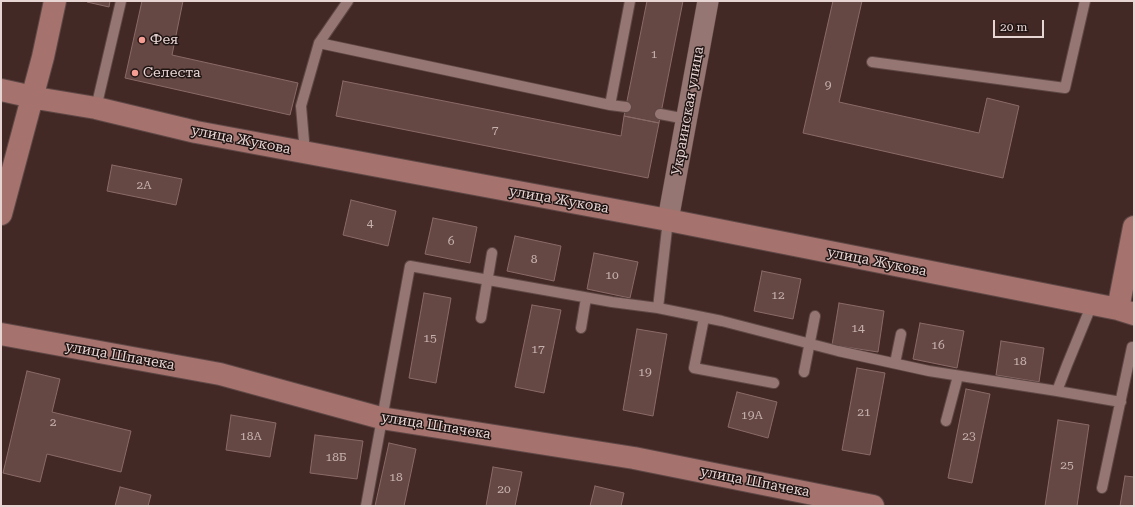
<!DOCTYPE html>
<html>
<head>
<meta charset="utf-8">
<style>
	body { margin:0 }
	#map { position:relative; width:1135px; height:507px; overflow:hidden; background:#432926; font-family:"Roboto Serif",serif }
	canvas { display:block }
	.frame { position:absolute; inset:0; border:2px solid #e7d5d3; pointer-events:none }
	.scale { position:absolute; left:993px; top:20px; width:51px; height:18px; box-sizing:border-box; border:2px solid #e7d5d3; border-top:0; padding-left:5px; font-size:12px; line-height:14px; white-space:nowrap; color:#e7d5d3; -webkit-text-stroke:3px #211514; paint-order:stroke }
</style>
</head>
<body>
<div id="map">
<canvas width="1135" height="507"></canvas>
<div class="frame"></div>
<div class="scale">20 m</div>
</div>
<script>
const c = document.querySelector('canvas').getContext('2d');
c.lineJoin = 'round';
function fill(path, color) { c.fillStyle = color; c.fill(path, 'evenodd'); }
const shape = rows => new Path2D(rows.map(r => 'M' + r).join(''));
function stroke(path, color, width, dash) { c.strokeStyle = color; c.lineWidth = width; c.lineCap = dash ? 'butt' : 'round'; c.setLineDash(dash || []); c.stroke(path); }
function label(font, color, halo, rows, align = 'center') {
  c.font = font + ' "Roboto Serif",serif'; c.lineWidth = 3; c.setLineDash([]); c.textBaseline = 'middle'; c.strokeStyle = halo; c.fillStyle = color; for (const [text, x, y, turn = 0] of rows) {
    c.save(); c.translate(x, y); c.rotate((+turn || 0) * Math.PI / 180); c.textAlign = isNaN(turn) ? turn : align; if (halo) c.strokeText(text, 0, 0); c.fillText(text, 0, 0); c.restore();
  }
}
const building = shape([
	[87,1,110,1,109,7,87,2,87,1],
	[142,1,183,1,172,55,298,83,290,115,125,78,142,1],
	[647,1,683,1,659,123,624,116,647,1],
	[833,1,862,1,839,102,979,133,987,98,1019,106,1003,178,803,133,833,1],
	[343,81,621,136,624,116,659,123,648,178,336,116,343,81],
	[112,165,182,179,176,205,107,191,112,165],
	[351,200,396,211,388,246,343,235,351,200],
	[433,218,477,227,470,263,425,254,433,218],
	[515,236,561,246,554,281,507,271,515,236],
	[594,253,638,262,630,298,587,289,594,253],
	[762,271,801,279,793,319,754,311,762,271],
	[424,293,451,298,436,383,409,378,424,293],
	[839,303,884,311,878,352,832,345,839,303],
	[532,305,561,310,544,393,515,387,532,305],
	[920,323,964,331,957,368,913,359,920,323],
	[637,329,667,334,653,416,623,410,637,329],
	[1001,341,1044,348,1039,382,996,375,1001,341],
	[857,368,885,373,870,455,842,450,857,368],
	[27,371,60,379,52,412,131,431,121,472,47,454,40,482,3,473,27,371],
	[966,389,990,394,972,483,948,478,966,389],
	[737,392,777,402,768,438,728,427,737,392],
	[231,415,276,423,270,457,226,450,231,415],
	[1058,420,1089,425,1077,506,1045,506,1058,420],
	[315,435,363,441,357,479,310,473,315,435],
	[389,443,416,449,404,506,375,506,389,443],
	[493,467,522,472,515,506,486,506,493,467],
	[1125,476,1134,477,1134,506,1120,506,1125,476],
	[595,486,624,493,621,506,590,506,595,486],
	[120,487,151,495,148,506,115,506,120,487]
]);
fill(building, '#654844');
stroke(building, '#8a6a67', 1);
const lane = shape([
	[319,43,610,105,630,1],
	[872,62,1065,88,1085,1],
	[610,105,626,107],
	[96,108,121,1],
	[660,114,686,119],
	[305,153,301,106,319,43,348,1],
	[658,308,722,321,838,351,929,371,1057,391,1067,365,1092,304],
	[481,318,492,253],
	[704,318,694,368,774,383],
	[581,328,586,298],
	[895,363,901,334],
	[804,372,815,316],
	[1057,391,1121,402],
	[946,421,958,376],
	[1102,488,1132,347],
	[366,506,410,266,612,302,658,308,668,220]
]);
const street = shape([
	[668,220,708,1]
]);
const secondary = shape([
	[1,90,42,99,96,108,196,132,668,220,1118,309,1134,314],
	[1,214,43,57,55,1],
	[1118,309,1134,227],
	[1,334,220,374,381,418,634,458,873,506]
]);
stroke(lane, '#5e4846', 12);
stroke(street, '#5e4846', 22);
stroke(secondary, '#5e4846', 24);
stroke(lane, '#967672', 10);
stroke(street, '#967672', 21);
stroke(secondary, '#a5726d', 22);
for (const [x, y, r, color] of [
	[142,40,4,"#f59c93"],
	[135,73,4,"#f59c93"]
]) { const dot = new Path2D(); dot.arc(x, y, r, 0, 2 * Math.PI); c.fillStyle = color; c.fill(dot); stroke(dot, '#211514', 1.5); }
label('12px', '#c6b2af', null, [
	["1",654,54],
	["9",828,85],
	["7",495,130],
	["2А",144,185],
	["4",370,223],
	["6",451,241],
	["8",534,259],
	["10",612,275],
	["12",778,295],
	["14",858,328],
	["15",430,338],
	["16",938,345],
	["17",538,349],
	["18",1020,361],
	["19",645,372],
	["21",864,412],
	["19А",752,415],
	["2",53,422],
	["18А",251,436],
	["23",969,436],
	["18Б",336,457],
	["25",1067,465],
	["18",396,477],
	["20",504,489]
]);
label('14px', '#e7d5d3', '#211514', [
	["Фея",150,40],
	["Селеста",143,73]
], 'left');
label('14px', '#e7d5d3', '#211514', [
	["Украинская улица",688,111,-80],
	["улица Жукова",241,140,11],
	["улица Жукова",559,200,10],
	["улица Жукова",877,262,11],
	["улица Шпачека",120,356,10],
	["улица Шпачека",436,426,9],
	["улица Шпачека",755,482,11]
]);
</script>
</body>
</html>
